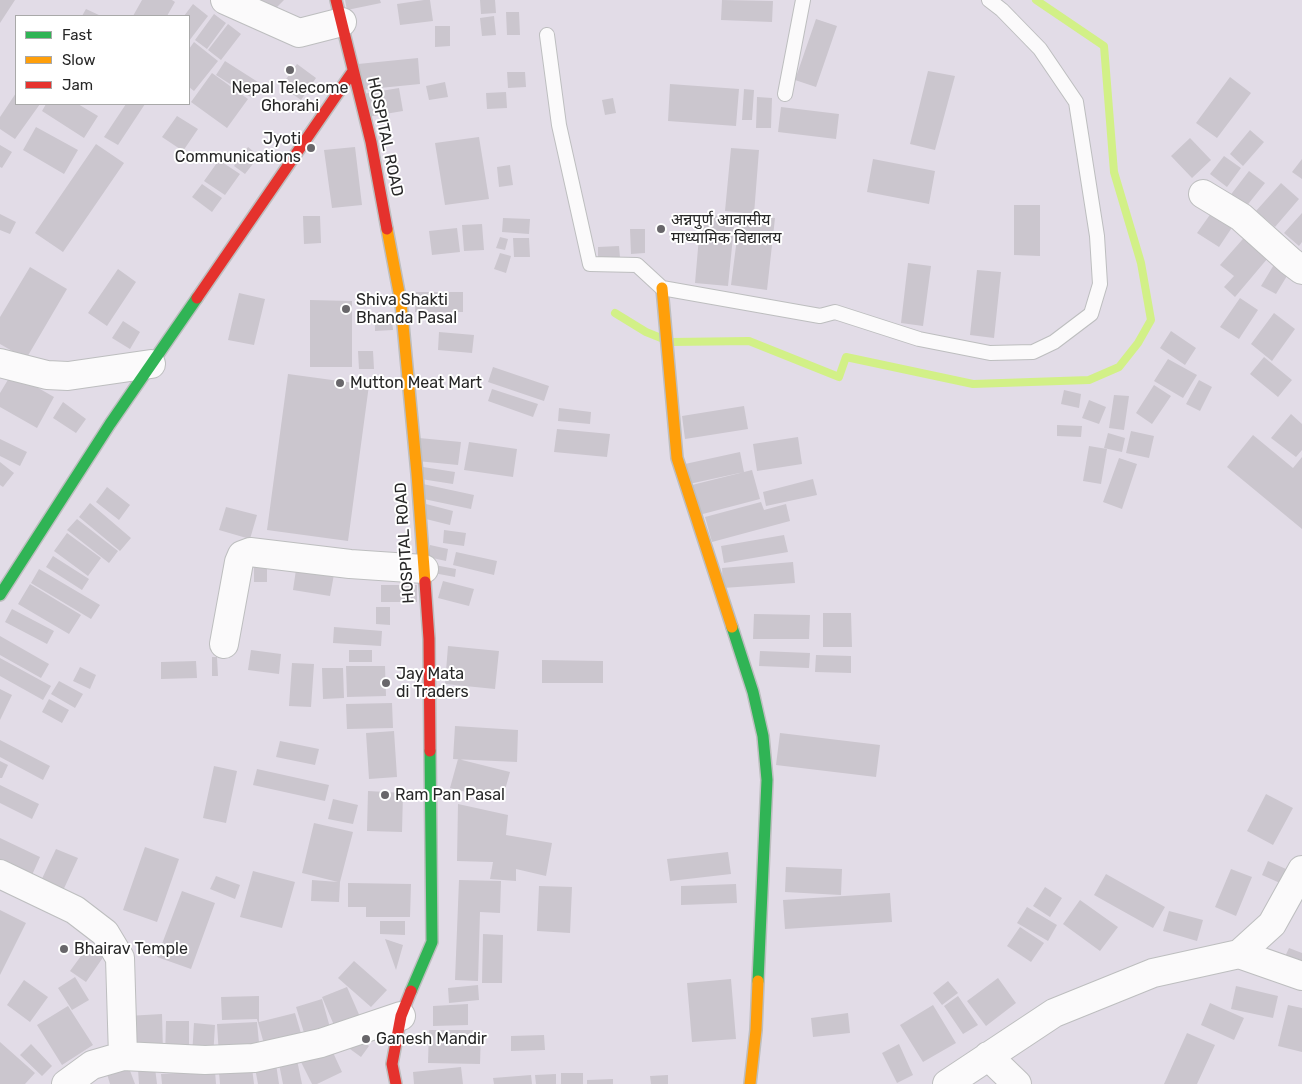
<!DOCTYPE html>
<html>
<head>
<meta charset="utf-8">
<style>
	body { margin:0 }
	#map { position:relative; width:1302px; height:1084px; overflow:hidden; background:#e2dce7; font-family:Rubik,sans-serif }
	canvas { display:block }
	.legend { position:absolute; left:15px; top:15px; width:175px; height:90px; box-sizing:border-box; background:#fff; border:1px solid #a9a9a9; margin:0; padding:6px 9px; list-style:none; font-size:15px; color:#272727 }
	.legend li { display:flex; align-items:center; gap:10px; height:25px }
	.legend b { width:25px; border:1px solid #a9a9a9 }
</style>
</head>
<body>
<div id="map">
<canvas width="1302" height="1084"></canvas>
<ul class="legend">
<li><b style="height:6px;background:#30b455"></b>Fast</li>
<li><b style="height:6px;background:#ff9f0a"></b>Slow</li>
<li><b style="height:6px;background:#e5322d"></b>Jam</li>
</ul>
</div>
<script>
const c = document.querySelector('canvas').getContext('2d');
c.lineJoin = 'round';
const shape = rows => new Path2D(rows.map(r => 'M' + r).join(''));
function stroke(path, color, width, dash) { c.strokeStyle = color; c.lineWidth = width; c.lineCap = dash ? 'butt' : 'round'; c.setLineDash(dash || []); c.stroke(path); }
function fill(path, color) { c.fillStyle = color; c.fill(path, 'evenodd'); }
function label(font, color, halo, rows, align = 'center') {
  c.font = font + ' Rubik,"Noto Sans Devanagari",sans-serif'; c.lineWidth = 4; c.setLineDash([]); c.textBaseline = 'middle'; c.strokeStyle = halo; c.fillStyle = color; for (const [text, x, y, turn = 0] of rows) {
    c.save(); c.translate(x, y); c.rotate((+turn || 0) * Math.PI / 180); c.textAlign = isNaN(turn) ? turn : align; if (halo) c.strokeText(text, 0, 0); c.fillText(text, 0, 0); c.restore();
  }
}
stroke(shape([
	[615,313,646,332,661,338],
	[672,342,749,341,839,377,846,357,973,384,1089,380,1119,367,1138,343,1151,320,1141,263,1114,172,1104,46,1036,0]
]), '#d2f087', 8);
fill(shape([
	[0,0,15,0,0,23],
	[142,0,172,0,175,2,167,16,133,16],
	[256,0,284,0,270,14],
	[345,0,380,0,381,3,347,10],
	[424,0,430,0,433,21,400,25,397,4],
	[480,0,495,0,496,13,481,14],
	[722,0,773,1,772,22,721,20],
	[193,4,208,16,189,41,189,16,184,16],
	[86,9,101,16,82,16],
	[506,12,519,12,520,35,507,35],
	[214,14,226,23,207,49,195,40],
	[494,16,496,35,482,36,480,18],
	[816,19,837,26,816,87,795,80],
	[228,24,241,34,221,60,208,50],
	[435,26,450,26,450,46,435,47],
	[194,42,218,61,194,91,189,87,189,49],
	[418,58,420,84,360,90,358,64],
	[225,61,261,84,252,98,216,75],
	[297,64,316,78,301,100,281,86],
	[928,71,955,76,935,150,910,144],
	[507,72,525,72,526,87,508,88],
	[212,73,248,99,227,128,191,102],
	[1230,77,1251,93,1217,138,1196,123],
	[445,82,448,97,429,100,426,86],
	[670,84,739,89,736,126,668,121],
	[399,88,403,111,367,117,363,94],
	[744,89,754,90,752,120,742,120],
	[506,92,507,108,487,109,486,93],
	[16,93,16,104,40,104,15,139,0,129,0,117],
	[757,97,772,98,771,128,756,128],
	[613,98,616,113,605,115,602,100],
	[46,104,78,104,98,116,84,138,42,111],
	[126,104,145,104,118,145,104,137],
	[781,107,839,114,836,139,778,132],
	[177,116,198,129,183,151,162,137],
	[36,127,78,150,64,174,23,150],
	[1250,130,1264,142,1243,166,1230,154],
	[479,137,489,199,445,205,435,143],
	[1190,138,1211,160,1192,178,1171,156],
	[96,144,124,163,63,252,35,233],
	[0,145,12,152,2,168,0,167],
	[248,147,259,156,245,174,234,166],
	[355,147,362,205,332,208,324,150],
	[731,148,759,150,754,214,725,211],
	[1224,156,1241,168,1227,187,1210,174],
	[873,159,935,171,929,204,867,192],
	[1302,159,1302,179,1292,172],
	[219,160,240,174,225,195,204,181],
	[510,165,513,185,499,187,497,167],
	[1249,171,1265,183,1245,208,1229,197],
	[1281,183,1299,199,1275,227,1256,211],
	[202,184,222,198,212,212,192,197],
	[1014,205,1040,205,1040,256,1014,255],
	[1214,209,1235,223,1219,247,1197,233],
	[1302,213,1302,242,1299,246,1284,233],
	[0,214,16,222,10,234,0,230],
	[701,214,735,217,728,286,695,283],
	[740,215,775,218,767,290,731,285],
	[303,216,320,216,321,243,304,244],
	[503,218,530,219,529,234,502,232],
	[482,224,484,250,464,251,462,225],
	[457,228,460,252,432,255,429,231],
	[630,229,645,229,645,253,631,254],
	[1249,232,1273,252,1235,297,1224,287,1234,276,1220,265],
	[500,237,508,239,505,250,496,248],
	[513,238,529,238,530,257,514,257],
	[619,246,620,258,598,260,598,247],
	[500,253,511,256,506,273,494,269],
	[908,263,931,266,923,326,901,323],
	[1275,263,1290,271,1276,294,1261,286],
	[30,267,67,289,26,359,0,344,0,317],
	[118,269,136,282,107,326,88,313],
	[977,270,1001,272,994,338,970,335],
	[416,292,463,292,463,312,415,312],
	[239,293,265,299,254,345,228,340],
	[1240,298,1258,310,1239,339,1220,327],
	[310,300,352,301,352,367,310,367],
	[1274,313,1295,329,1272,361,1251,344],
	[123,321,140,332,130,349,112,338],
	[392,321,393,330,375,331,375,322],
	[1171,331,1196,348,1185,365,1160,348],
	[439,332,474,335,472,353,438,350],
	[358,351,373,351,374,369,359,369],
	[1264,357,1292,380,1278,397,1250,374],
	[1168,359,1197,375,1183,398,1154,381],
	[493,367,549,386,544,401,488,382],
	[12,373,54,397,37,428,0,407,0,393],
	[288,374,369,385,348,541,267,530],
	[1199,380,1212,387,1200,411,1186,404],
	[1154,385,1171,396,1152,424,1136,413],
	[492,389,538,404,533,417,488,401],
	[1064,390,1081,394,1079,408,1061,404],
	[1114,395,1129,396,1124,430,1109,428],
	[1089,400,1106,407,1099,424,1082,418],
	[63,402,86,419,76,433,53,418],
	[744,406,748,429,685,439,682,416],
	[559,408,591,412,590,424,558,421],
	[1291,414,1302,424,1302,450,1296,457,1271,438],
	[1057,425,1082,426,1081,437,1057,436],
	[557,429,610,434,607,457,554,452],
	[1131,431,1154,436,1149,458,1126,453],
	[1108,433,1125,438,1122,452,1104,448],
	[1253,435,1293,468,1302,457,1302,529,1227,467],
	[798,437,802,464,757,471,753,444],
	[419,438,461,442,458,465,417,461],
	[0,439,27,452,20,466,0,456],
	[469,442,517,449,513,477,464,470],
	[1089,446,1107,449,1101,484,1083,481],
	[740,452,744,472,689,484,685,464],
	[1119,458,1137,464,1122,509,1103,502],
	[0,462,14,473,3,487,0,485],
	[423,467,455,472,453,484,421,479],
	[752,470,760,499,699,515,692,485],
	[813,479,817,495,766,506,763,492],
	[423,484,474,495,471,509,419,498],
	[107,487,130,505,119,520,96,502],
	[761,502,764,510,786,504,790,521,712,542,705,517],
	[90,503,131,538,120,551,79,517],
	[426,504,453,511,450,525,422,518],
	[226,507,257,515,250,539,219,530],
	[77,519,118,551,109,563,67,530],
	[444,530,466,533,464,546,443,543],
	[67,533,101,558,88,576,54,551],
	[784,535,788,552,724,563,721,546],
	[430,545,448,549,446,561,428,557],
	[456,552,497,561,494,575,453,565],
	[53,556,89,579,82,590,46,567],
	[254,561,267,561,267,582,254,582],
	[793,562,795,583,723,588,722,568],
	[297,563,335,569,330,596,293,590],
	[429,564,456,569,455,577,428,572],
	[39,569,100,605,91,619,31,583],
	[443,581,474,589,469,606,438,598],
	[30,584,81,615,69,634,18,604],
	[381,585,417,585,417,602,381,602],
	[376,607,390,607,390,625,376,624],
	[12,609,54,631,47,644,5,622],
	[823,613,851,613,852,647,823,647],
	[754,614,810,615,809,639,753,639],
	[334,627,382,631,381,646,333,643],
	[0,636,49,664,41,678,0,655],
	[448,646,499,651,495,689,445,684],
	[251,650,281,654,279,674,248,670],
	[349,650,372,650,372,662,349,662],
	[760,651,810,653,809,668,759,666],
	[816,655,851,656,851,673,815,672],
	[212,657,217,657,218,676,212,676],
	[0,658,51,686,43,700,0,676],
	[542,660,603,661,603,683,542,683],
	[196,661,197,678,161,679,161,662],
	[292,663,314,664,311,707,289,706],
	[346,666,385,666,386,696,347,697],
	[80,667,96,675,90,689,73,681],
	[322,668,343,668,344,698,323,699],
	[59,681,83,694,75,708,51,694],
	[0,689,12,695,0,720],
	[49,699,69,710,62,723,42,712],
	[392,703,393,728,347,729,346,704],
	[455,726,518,730,517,762,453,759],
	[394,731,397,777,369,779,366,733],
	[780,733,880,745,876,777,776,765],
	[0,740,50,766,43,780,0,757],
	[280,741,319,749,315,765,276,757],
	[458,759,510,772,502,801,450,788],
	[0,761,8,765,2,778,0,778],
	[214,766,237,771,226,823,203,818],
	[257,769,329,785,325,801,253,785],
	[0,785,39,804,32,819,0,803],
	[368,791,403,793,402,832,367,831],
	[1266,794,1293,808,1273,845,1247,831],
	[333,799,358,805,353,824,328,819],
	[458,804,508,815,506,835,552,843,546,876,516,869,516,881,490,879,493,862,457,861],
	[314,823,353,832,340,882,339,902,311,901,312,880,338,882,302,873],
	[0,838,40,857,32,875,0,860],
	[145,847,179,859,157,922,123,910],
	[56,849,78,858,61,895,39,885],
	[728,852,731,874,670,881,667,859],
	[1268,861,1286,869,1280,883,1262,875],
	[786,867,842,869,841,895,785,892],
	[1231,869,1252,877,1236,916,1215,907],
	[253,871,295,882,282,928,240,917],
	[1106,874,1165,907,1153,928,1094,895],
	[216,876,240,885,235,899,210,889],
	[459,880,501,881,500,913,480,912,478,981,455,980],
	[348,883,411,884,410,917,366,917,366,907,348,907],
	[736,884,737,903,681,905,681,886],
	[539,886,572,887,570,933,537,931],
	[1045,887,1062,898,1050,917,1033,906],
	[182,891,215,903,191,969,157,957],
	[890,893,892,922,785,929,783,900],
	[1080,900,1118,927,1100,951,1063,924],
	[1027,907,1057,925,1048,941,1017,923],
	[0,910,26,923,0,975],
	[1169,911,1203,920,1197,941,1163,931],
	[380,921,405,921,405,935,380,934],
	[1020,927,1044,943,1031,962,1007,946],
	[483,934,503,935,502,983,482,983],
	[385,939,403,945,396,970],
	[89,945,104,956,86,982,70,971],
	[1289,948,1302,953,1302,974,1281,965],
	[354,961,387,990,371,1007,338,978],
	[75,977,89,1000,72,1010,58,988],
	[998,978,1016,1003,986,1026,967,1001],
	[731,979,736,1039,692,1042,687,983],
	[24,980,48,997,30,1022,7,1005],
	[948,981,958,993,942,1005,933,993],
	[478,985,479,1000,449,1003,448,988],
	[1236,986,1278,996,1273,1018,1231,1009],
	[347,987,361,1019,336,1030,322,997],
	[259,996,259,1022,295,1013,303,1040,266,1051,257,1019,222,1020,221,997],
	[958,996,978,1025,963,1034,944,1006],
	[322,999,331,1031,306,1039,296,1007],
	[1210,1003,1244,1018,1234,1040,1201,1025],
	[468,1004,468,1025,433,1026,433,1006],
	[933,1005,956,1043,923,1062,900,1025],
	[1288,1005,1302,1008,1302,1052,1278,1046],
	[68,1006,93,1045,62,1065,37,1025],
	[848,1013,850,1033,813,1037,811,1018],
	[162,1014,163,1053,128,1054,127,1016],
	[166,1021,189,1021,189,1058,165,1058],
	[257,1022,260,1053,219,1056,217,1024],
	[194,1023,215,1025,213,1058,192,1056],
	[429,1030,481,1030,480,1064,428,1063],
	[1187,1033,1215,1045,1197,1084,1164,1084],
	[544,1035,545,1050,511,1051,511,1036],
	[359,1038,369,1046,361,1057,350,1049],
	[0,1042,35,1073,25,1084,0,1084],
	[31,1044,52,1066,42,1076,20,1055],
	[899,1044,913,1075,897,1083,882,1053],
	[330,1046,342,1072,317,1084,312,1084,300,1060],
	[126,1060,135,1084,110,1084,105,1067],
	[297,1060,302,1084,283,1084,279,1064],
	[276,1064,279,1084,258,1084,255,1068],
	[461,1067,463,1084,414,1084,413,1072],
	[155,1068,157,1084,139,1084,138,1069],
	[252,1068,254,1084,220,1084,219,1072],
	[215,1071,216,1084,162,1084,161,1074],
	[561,1073,583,1073,583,1084,561,1084],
	[556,1074,556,1084,536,1084,535,1075],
	[531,1075,532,1084,494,1084,493,1078],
	[668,1075,668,1084,651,1084,650,1076],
	[613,1079,613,1084,587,1084,587,1080]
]), '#cbc6ce');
const lane = shape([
	[547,35,559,125,590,264,637,265,662,288,820,316,835,312,919,339,990,353,1033,352,1054,342,1091,314,1100,284,1097,236,1076,102,1040,49,1002,10,989,0],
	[785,94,803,0]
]);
const street = shape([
	[225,0,299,33,342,22],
	[1203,194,1241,217,1290,261,1302,270],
	[0,363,47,375,68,376,151,364],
	[224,644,239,562,242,555,250,552,350,564,424,569],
	[0,874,75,910,105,933,120,958,123,1056],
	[1239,954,1302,976],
	[988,1056,1017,1084],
	[66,1084,92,1065,123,1056,205,1060,254,1058,321,1043,401,1016],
	[947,1084,1054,1013,1153,973,1239,954,1272,924,1302,870]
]);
const fast = shape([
	[0,595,110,424,197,298],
	[732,627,753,692,763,736,767,780,758,981],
	[411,991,432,942,430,751]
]);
const slow = shape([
	[387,229,401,303,417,474,425,582],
	[662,288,677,458,732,627],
	[750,1084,756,1030,758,981]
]);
const jam = shape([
	[336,0,371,142,387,229],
	[197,298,353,71],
	[425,582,429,639,430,751],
	[396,1084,392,1064,401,1016,411,991]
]);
stroke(lane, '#bdbebf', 16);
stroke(street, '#bdbebf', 30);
stroke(fast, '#bdbebf', 14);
stroke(slow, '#bdbebf', 14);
stroke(jam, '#bdbebf', 14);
stroke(lane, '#fbfafb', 14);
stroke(street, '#fbfafb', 28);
stroke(fast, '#30b455', 11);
stroke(slow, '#ff9f0a', 11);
stroke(jam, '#e5322d', 11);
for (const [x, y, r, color] of [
	[290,70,5,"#68666a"],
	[311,148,5,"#68666a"],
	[661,229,5,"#68666a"],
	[346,309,5,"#68666a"],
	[340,383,5,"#68666a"],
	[386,683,5,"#68666a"],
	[385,795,5,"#68666a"],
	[64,949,5,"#68666a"],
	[366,1039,5,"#68666a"]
]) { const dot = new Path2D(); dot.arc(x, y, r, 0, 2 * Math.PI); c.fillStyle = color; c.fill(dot); stroke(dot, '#fff', 2); }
label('16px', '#272727', '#fff', [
	["Nepal Telecome",290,88,"center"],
	["Ghorahi",290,106,"center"],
	["Jyoti",301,139,"right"],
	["Communications",301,157,"right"],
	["अन्नपुर्ण आवासीय",671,220],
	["माध्यामिक विद्यालय",671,238],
	["Shiva Shakti",356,300],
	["Bhanda Pasal",356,318],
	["Mutton Meat Mart",350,383],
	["Jay Mata",396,674],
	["di Traders",396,692],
	["Ram Pan Pasal",395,795],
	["Bhairav Temple",74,949],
	["Ganesh Mandir",376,1039]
], 'left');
label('16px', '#272727', '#fff', [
	["HOSPITAL ROAD",385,137,78],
	["HOSPITAL ROAD",405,543,-94]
]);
</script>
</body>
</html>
